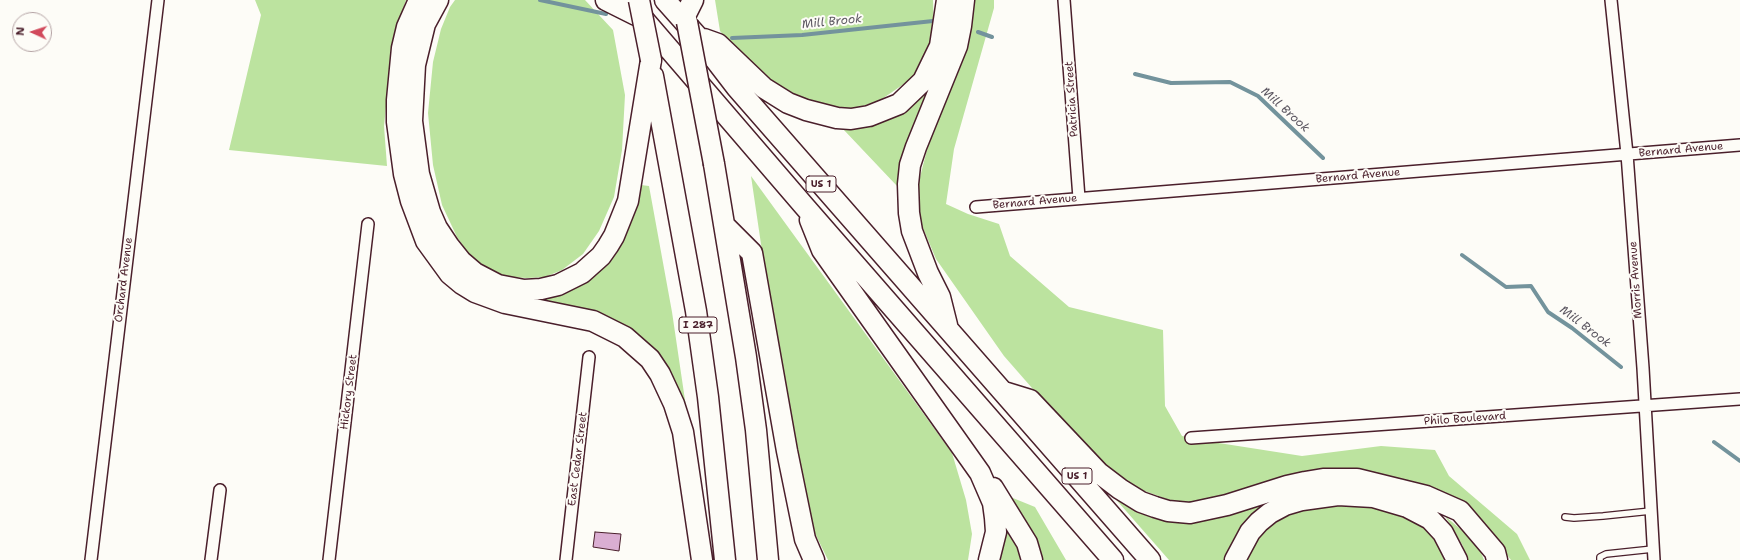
<!DOCTYPE html>
<html>
<head>
<meta charset="utf-8">
<style>
	body { margin:0 }
	#map { position:relative; width:1740px; height:560px; overflow:hidden; background:#fdfcf7; font-family:"Shantell Sans",sans-serif }
	canvas { display:block }
	.north { position:absolute; left:12px; top:12px; width:40px; height:40px; box-sizing:border-box; background:#fdfcf7; border:1px solid #b5a4a5; border-radius:50%; rotate:273deg; font-size:11px; font-weight:700; line-height:16px; text-align:center; color:#4a1f2b }
	.north::after { content:''; display:block; margin:auto; width:14px; height:18px; background:#d1495b; clip-path:polygon(50% 0,100% 100%,50% 72%,0 100%) }
</style>
</head>
<body>
<div id="map">
<canvas width="1740" height="560"></canvas>
<div class="north">N</div>
</div>
<script>
const c = document.querySelector('canvas').getContext('2d');
c.lineJoin = 'round';
function fill(path, color) { c.fillStyle = color; c.fill(path, 'evenodd'); }
const shape = rows => new Path2D(rows.map(r => 'M' + r).join(''));
function stroke(path, color, width, dash) { c.strokeStyle = color; c.lineWidth = width; c.lineCap = dash ? 'butt' : 'round'; c.setLineDash(dash || []); c.stroke(path); }
function label(font, color, halo, rows, align = 'center') {
  c.font = font + ' "Shantell Sans",sans-serif'; c.lineWidth = 4; c.setLineDash([]); c.textBaseline = 'middle'; c.strokeStyle = halo; c.fillStyle = color; for (const [text, x, y, turn = 0] of rows) {
    c.save(); c.translate(x, y); c.rotate((+turn || 0) * Math.PI / 180); c.textAlign = isNaN(turn) ? turn : align; if (halo) c.strokeText(text, 0, 0); c.fillText(text, 0, 0); c.restore();
  }
}
fill(shape([
	[255,0,406,0,394,36,388,87,384,126,387,166,229,150,261,15],
	[455,0,585,0,613,30,625,95,622,150,614,197,599,231,583,254,562,270,545,277,527,278,508,277,489,271,470,256,457,237,442,205,433,165,428,113,433,62,441,29,450,7],
	[715,0,933,0,934,34,914,77,879,101,849,110,791,96,747,65,720,31],
	[971,0,994,0,994,8,954,149,946,204,968,214,999,224,1010,256,1069,307,1163,330,1165,406,1182,436,1206,441,1302,456,1381,446,1435,450,1449,476,1517,534,1530,560,1511,560,1467,505,1398,478,1335,469,1254,487,1186,506,1139,489,1102,468,1004,356,936,259,913,204,934,123],
	[932,82,905,151,897,186,843,129,879,124,915,103],
	[751,176,952,453,966,500,972,534,968,560,828,560,809,521,794,469],
	[641,185,649,186,672,312,690,434,650,348,525,301,575,286,634,203],
	[1112,495,1152,513,1276,498,1232,544,1228,560,1169,560],
	[1008,496,1035,507,1066,560,1041,560],
	[1349,502,1407,514,1430,529,1448,560,1244,560,1250,545,1267,526,1291,510],
	[1445,516,1477,543,1484,560,1465,560,1463,546],
	[1005,526,1018,546,1021,560,998,560,1003,547]
]), '#bce39f');
stroke(shape([
	[540,0,606,14],
	[978,32,992,37],
	[732,38,802,35,933,21],
	[1135,74,1171,83,1230,82,1258,96,1323,158],
	[1462,255,1506,287,1531,286,1548,312,1572,328,1621,367],
	[1714,442,1740,461]
]), '#73939c', 4);
const building = shape([
	[595,532,621,534,619,551,593,547,595,532]
]);
fill(building, '#daaed2');
stroke(building, '#4a1f2b', 1);
const lane = shape([
	[1565,517,1574,518,1603,516,1651,511],
	[1600,560,1600,557,1606,554,1653,549]
]);
const street = shape([
	[1064,0,1079,198],
	[1611,0,1627,154,1643,368,1654,560],
	[976,207,1740,145],
	[1191,438,1740,399],
	[91,560,158,0],
	[211,560,220,490],
	[329,560,368,224],
	[566,560,589,357]
]);
const highway = shape([
	[419,0,407,27,402,48,397,100,397,122,404,174,411,201,426,241,450,274,462,284,475,292,505,303,593,321,625,337,650,359,660,374,674,404,683,432,702,560],
	[438,0,425,24,415,65,412,121,419,174,430,212,437,228,449,246,461,261,475,273,498,285,524,290,541,289,558,285,582,273,601,256,608,246,614,236,628,201,651,60],
	[606,0,636,15],
	[627,0,805,207,1113,560],
	[665,0,697,36,737,88,1150,560],
	[686,14,693,0],
	[704,39,718,44,764,88,788,103,806,110,837,118,851,119,869,116,899,104,923,81,940,46,947,0],
	[653,76,696,311,708,397,725,560],
	[714,164,746,357,756,430,768,560],
	[810,220,822,250,980,473,993,503,995,518,996,532,989,560],
	[725,226,752,253,787,451,805,539,814,560],
	[947,325,940,297,928,273,912,231,909,213,908,184,910,165,916,147,957,46,961,26,964,0],
	[1004,392,1030,400,1099,473,1120,489,1141,502,1155,507,1168,511,1190,513,1227,505,1287,486,1305,482,1323,479,1357,479,1426,496,1460,511,1495,552,1497,560],
	[993,488,1027,543,1032,560],
	[1235,560,1250,532,1259,522,1270,513,1285,505,1302,500,1338,495,1373,497,1407,507,1430,519,1443,533,1457,560]
]);
stroke(lane, '#4a1f2b', 8);
stroke(street, '#4a1f2b', 14);
stroke(highway, '#4a1f2b', 23);
stroke(lane, '#fdfcf7', 5.5);
stroke(street, '#fdfcf7', 11);
stroke(highway, '#fdfcf7', 20);
const highwayBridge = shape([
	[639,0,651,60],
	[687,22,714,164]
]);
stroke(highwayBridge, '#4a1f2b', 23, []);
stroke(highwayBridge, '#fdfcf7', 20);
for (const [x, y, w] of [
	[821,184,30],
	[698,325,38],
	[1077,476,30]
]) { const box = new Path2D(); box.roundRect(x - w / 2, y - 8, w, 16, 3); c.fillStyle = '#fdfcf7'; c.fill(box); stroke(box, '#4a1f2b', 1); }
label('bold 10px', '#4a1f2b', null, [
	["US 1",821,184],
	["I 287",698,325],
	["US 1",1077,476]
]);
label('11px', '#4a1f2b', '#fdfcf7', [
	["Patricia Street",1072,99,-94],
	["Bernard Avenue",1681,150,-5],
	["Bernard Avenue",1358,176,-5],
	["Bernard Avenue",1035,202,-5],
	["Orchard Avenue",124,280,-83],
	["Morris Avenue",1636,280,-94],
	["Hickory Street",349,392,-83],
	["Philo Boulevard",1465,419,-4],
	["East Cedar Street",578,459,-83]
]);
label('italic 12px', '#5e5963', '#fdfcf7', [
	["Mill Brook",832,22,-6],
	["Mill Brook",1285,110,42],
	["Mill Brook",1585,327,37]
]);
</script>
</body>
</html>
